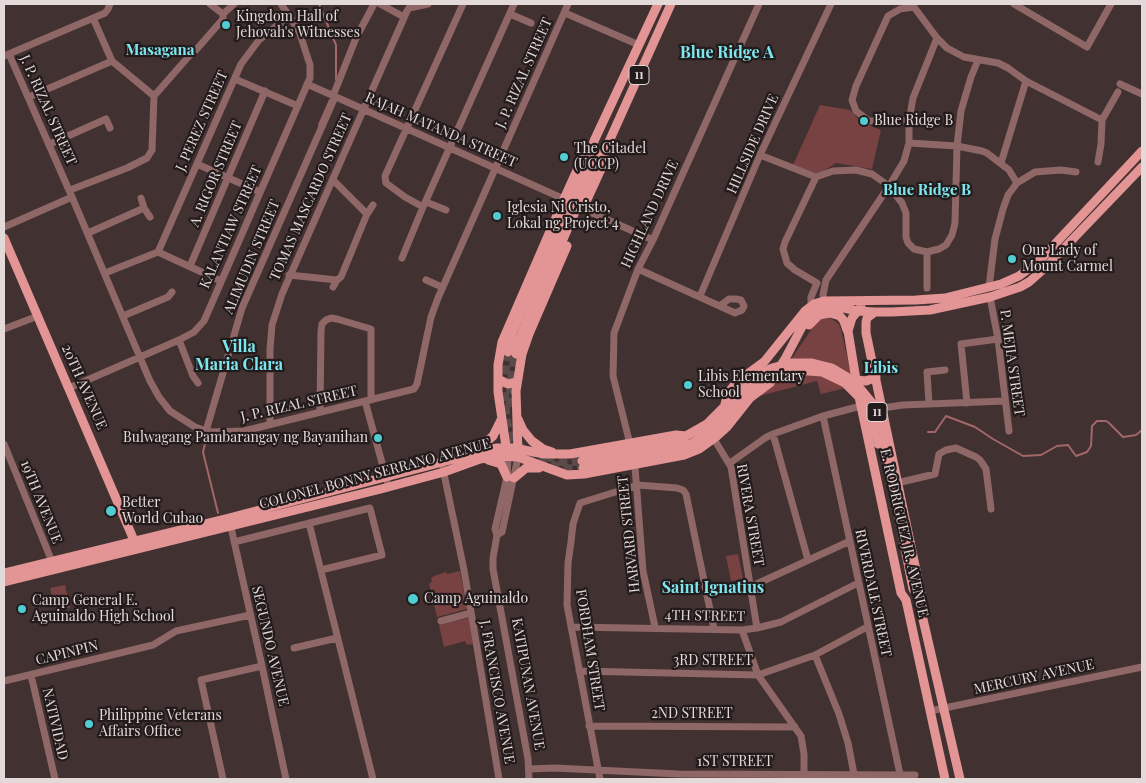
<!DOCTYPE html>
<html>
<head>
<meta charset="utf-8">
<style>
	body { margin:0 }
	#map { position:relative; width:1146px; height:783px; overflow:hidden; background:#423131; font-family:"Playfair Display",serif }
	canvas { display:block }
	.frame { position:absolute; inset:0; border:5px solid #e4d9d9; pointer-events:none }
</style>
</head>
<body>
<div id="map">
<canvas width="1146" height="783"></canvas>
<div class="frame"></div>
</div>
<script>
const c = document.querySelector('canvas').getContext('2d');
c.lineJoin = 'round';
function fill(path, color) { c.fillStyle = color; c.fill(path, 'evenodd'); }
const shape = rows => new Path2D(rows.map(r => 'M' + r).join(''));
function stroke(path, color, width, dash) { c.strokeStyle = color; c.lineWidth = width; c.lineCap = dash ? 'butt' : 'round'; c.setLineDash(dash || []); c.stroke(path); }
function label(font, color, halo, rows, align = 'center') {
  c.font = font + ' "Playfair Display",serif'; c.lineWidth = 4.5; c.setLineDash([]); c.textBaseline = 'middle'; c.strokeStyle = halo; c.fillStyle = color; for (const [text, x, y, turn = 0] of rows) {
    c.save(); c.translate(x, y); c.rotate((+turn || 0) * Math.PI / 180); c.textAlign = isNaN(turn) ? turn : align; if (halo) c.strokeText(text, 0, 0); c.fillText(text, 0, 0); c.restore();
  }
}
fill(shape([
	[820,105,850,110,861,122,881,130,872,169,836,163,819,174,793,165],
	[829,318,832,319,839,324,841,330,854,386,821,394,817,381,755,397,775,383,815,324,822,319],
	[738,554,743,579,731,581,726,556],
	[460,571,467,609,437,617,429,584,432,581,431,578,434,576,446,572,447,574],
	[65,585,70,608,56,611,50,588],
	[469,618,473,644,467,645,465,641,444,647,439,625]
]), '#784142');
stroke(shape([
	[319,4,336,45,336,79],
	[319,125,330,100],
	[928,432,935,432,946,416,975,427,993,439,1023,456,1041,455,1057,446,1068,445,1076,456,1087,452,1091,446,1092,426,1097,421,1106,421,1109,423,1123,437,1136,435,1142,430],
	[207,436,203,452,218,513]
]), '#a36669', 2);
stroke(shape([
	[508,352,504,379,505,407,507,424,513,440,524,451,552,465,566,469,583,468],
	[510,407,511,381,516,354],
	[546,456,564,462,582,461]
]), '#5a4a4a', 9, [9, 4.5]);
stroke(shape([
	[210,4,223,14],
	[380,4,404,17],
	[1014,4,1087,47,1111,4],
	[914,7,937,38,947,48,964,57,998,63,1008,68,1026,81,1102,120],
	[565,13,639,45],
	[223,14,234,4],
	[510,14,531,23],
	[9,54,72,197,150,381,159,397,170,411,195,427,209,432,244,431,414,389,417,384,431,317,438,298,568,4],
	[4,56,105,13,108,9,110,4],
	[235,79,298,106],
	[307,84,564,199],
	[1120,84,1142,94],
	[154,96,189,56,196,50,223,19,223,14],
	[333,96,356,38,374,4],
	[29,97,112,61],
	[909,121,869,121,856,111,852,100,856,86,888,16,900,9,914,7],
	[909,143,957,146,982,151,987,153,1009,170,1017,183],
	[50,144,106,119,110,128],
	[760,155,816,177],
	[1098,162,1101,144,1102,120,1118,92],
	[1001,163,1026,81],
	[197,164,260,192],
	[333,180,367,214],
	[70,190,127,168,147,158,152,150,154,96,112,61,93,18],
	[141,198,144,208,150,217],
	[426,202,446,210],
	[423,207,405,197,386,183,385,176,463,4],
	[583,209,653,240],
	[4,227,72,197],
	[88,233,144,208],
	[158,252,241,64,259,40,290,15],
	[402,258,423,207,514,4],
	[190,266,265,91],
	[638,269,735,313,742,310,744,306,741,300,736,299,729,299,721,305],
	[105,273,158,252,221,281],
	[289,275,337,280],
	[426,280,442,287],
	[817,283,795,270,787,263,783,249,785,242,816,177,833,171,856,170,872,174,889,186,902,203,906,213,906,237,908,243,914,249,927,252,939,249,946,245,952,235,955,223,957,146,961,111,971,77,978,60],
	[333,287,337,280,341,277,367,214,373,205],
	[989,287,995,239,1003,209,1008,195,1017,183,1035,172,1061,170,1076,172],
	[927,288,927,252],
	[700,296,760,155,831,4],
	[990,297,998,339,1009,431],
	[824,301,823,295,826,280,889,186,904,161,909,143,909,121,913,98,937,38],
	[811,306,811,297,817,283],
	[123,316,168,297,172,292],
	[4,329,38,316],
	[179,340,193,376,198,383],
	[69,388,179,340,194,332,204,321,310,78,310,65,299,31,281,4],
	[365,401,387,481],
	[967,403,961,344,998,339],
	[929,404,927,372,945,370],
	[882,408,903,405,1005,401],
	[320,412,321,331,322,324,326,320,331,318,337,319,371,329,371,400],
	[823,416,900,774],
	[270,424,270,349,272,325,282,294,407,11,409,8,428,4],
	[206,431,242,308,335,97],
	[773,434,808,560],
	[714,439,731,467,757,628],
	[4,444,53,564],
	[630,444,613,376,614,333,638,269,653,240,759,4],
	[508,455,507,477,495,529,497,535,493,558,493,569,528,759,529,779],
	[730,463,765,438,773,434,823,416,861,406],
	[635,467,643,571,655,627],
	[443,469,464,570,499,779],
	[897,483,935,474,939,454,946,450,956,448,976,457,980,460,986,469,991,509],
	[230,523,262,666,286,779],
	[309,523,373,779],
	[497,535,502,532,518,457],
	[234,542,370,508,382,555,321,570],
	[750,587,850,541],
	[441,621,471,613],
	[571,627,742,630,757,628,781,622,858,583],
	[742,630,758,675,801,736,804,754,804,774],
	[294,648,337,638],
	[815,655,839,714,848,743,854,774],
	[579,671,758,675,815,655,867,627],
	[31,675,55,779],
	[4,681,153,645,176,631,250,615],
	[930,711,1142,667],
	[589,726,795,727],
	[529,769,555,768,678,774,915,775],
	[223,779,201,680,262,666],
	[600,779,567,605,568,563,571,542,573,524,580,503,638,485,677,488,683,490,686,494,714,629]
]), '#8e6766', 7);
stroke(shape([
	[586,202,602,167,604,156],
	[4,238,136,545],
	[861,307,852,318,848,331,858,392,901,593,906,600,945,779],
	[875,312,867,318,866,322,866,333,921,594,919,602,960,779],
	[809,325,819,315,830,313,840,316,844,321,847,330],
	[508,352,513,331,588,161,594,141,658,4],
	[516,354,522,333,596,164,607,146,671,4],
	[498,379,508,384,517,382],
	[856,380,866,381,876,377],
	[724,408,728,393,738,381,764,362,805,311,814,304,824,301,916,300,945,298,1001,284,1019,276,1039,261,1142,151],
	[518,419,523,430,532,441,543,449,552,452],
	[477,450,493,436,501,420],
	[507,453,498,392,498,365,502,342,564,199,582,159,589,148],
	[518,453,516,391,522,354,529,334,567,246],
	[488,460,501,464,507,477],
	[582,461,679,440,707,424,727,404],
	[583,468,676,450,691,444,713,430,734,406],
	[514,478,526,468,539,468],
	[4,573,229,518,496,448,514,448,544,454,570,454,676,435,686,436],
	[4,582,381,489,444,472,480,459,498,456,518,457,567,475,584,474,684,455,699,449,717,436,727,427,750,398,770,383,785,359,804,323,815,310,823,306,831,305,857,311,875,312,892,312,930,310,990,297,1020,287,1029,282,1046,267,1142,167]
]), '#e39494', 9);
stroke(shape([
	[729,402,744,385,752,378,772,368,791,363,812,363,832,368,847,377,859,387,873,404,879,416,913,589],
	[734,406,751,387,773,375,795,370,822,372,845,383,860,398,872,417,878,444]
]), '#e39494', 9);
for (const [x, y, r, color] of [
	[226,25,5,"#51ccd3"],
	[864,121,5,"#51ccd3"],
	[564,157,5,"#51ccd3"],
	[497,216,5,"#51ccd3"],
	[1012,259,5,"#51ccd3"],
	[688,385,5,"#51ccd3"],
	[378,438,5,"#51ccd3"],
	[111,511,6,"#51ccd3"],
	[413,599,6,"#51ccd3"],
	[22,609,5,"#51ccd3"],
	[89,724,5,"#51ccd3"]
]) { const dot = new Path2D(); dot.arc(x, y, r, 0, 2 * Math.PI); c.fillStyle = color; c.fill(dot); stroke(dot, '#231b1b', 2); }
for (const [x, y, w] of [
	[639,75,20],
	[877,412,20]
]) { const box = new Path2D(); box.roundRect(x - w / 2, y - 9.5, w, 19, 4); c.fillStyle = '#231b1b'; c.fill(box); stroke(box, '#e4d9d9', 1); }
label('bold 12px', '#e4d9d9', null, [
	["11",639,75],
	["11",877,412]
]);
label('14px', '#e4d9d9', '#231b1b', [
	["Kingdom Hall of",236,17],
	["Jehovah's Witnesses",236,33],
	["Blue Ridge B",874,121],
	["The Citadel",574,149],
	["(UCCP)",574,165],
	["Iglesia Ni Cristo,",507,208],
	["Lokal ng Project 4",507,224],
	["Our Lady of",1022,251],
	["Mount Carmel",1022,267],
	["Libis Elementary",698,377],
	["School",698,393],
	["Bulwagang Pambarangay ng Bayanihan",368,438,"right"],
	["Better",122,503],
	["World Cubao",122,519],
	["Camp Aguinaldo",424,599],
	["Camp General E.",32,601],
	["Aguinaldo High School",32,617],
	["Philippine Veterans",99,716],
	["Affairs Office",99,732]
], 'left');
label('14px', '#e4d9d9', '#231b1b', [
	["J. P. RIZAL STREET",524,73,-66],
	["J. P. RIZAL STREET",48,110,66],
	["J. PEREZ STREET",202,121,-66],
	["RAJAH MATANDA STREET",441,130,24],
	["HILLSIDE DRIVE",753,144,-66],
	["A. RIGOR STREET",216,174,-67],
	["TOMAS MASCARDO STREET",311,197,-66],
	["HIGHLAND DRIVE",650,214,-65],
	["KALANTIAW STREET",231,227,-66],
	["ALIMUDIN STREET",252,257,-67],
	["P. MEJIA STREET",1012,363,82],
	["20TH AVENUE",84,387,66],
	["J. P. RIZAL STREET",299,404,-13],
	["COLONEL BONNY SERRANO AVENUE",375,474,-15],
	["19TH AVENUE",41,502,68],
	["RIVERA STREET",750,515,80],
	["E. RODRIGUEZ JR. AVENUE",904,533,77],
	["HARVARD STREET",629,534,-96],
	["RIVERDALE STREET",873,593,78],
	["4TH STREET",705,616,1],
	["SEGUNDO AVENUE",270,646,77],
	["FORDHAM STREET",590,650,81],
	["CAPINPIN",67,653,-14],
	["3RD STREET",713,661],
	["MERCURY AVENUE",1034,677,-12],
	["KATIPUNAN AVENUE",528,684,80],
	["J. FRANCISCO AVENUE",497,692,80],
	["2ND STREET",692,714],
	["NATIVIDAD",55,724,77],
	["1ST STREET",735,762]
]);
label('bold 15px', '#7ce7ee', '#231b1b', [
	["Masagana",160,50],
	["Blue Ridge B",927,190],
	["Libis",881,368]
]);
label('bold 16px', '#7ce7ee', '#231b1b', [
	["Blue Ridge A",727,53],
	["Villa",239,347],
	["Maria Clara",239,365],
	["Saint Ignatius",713,588]
]);
</script>
</body>
</html>
